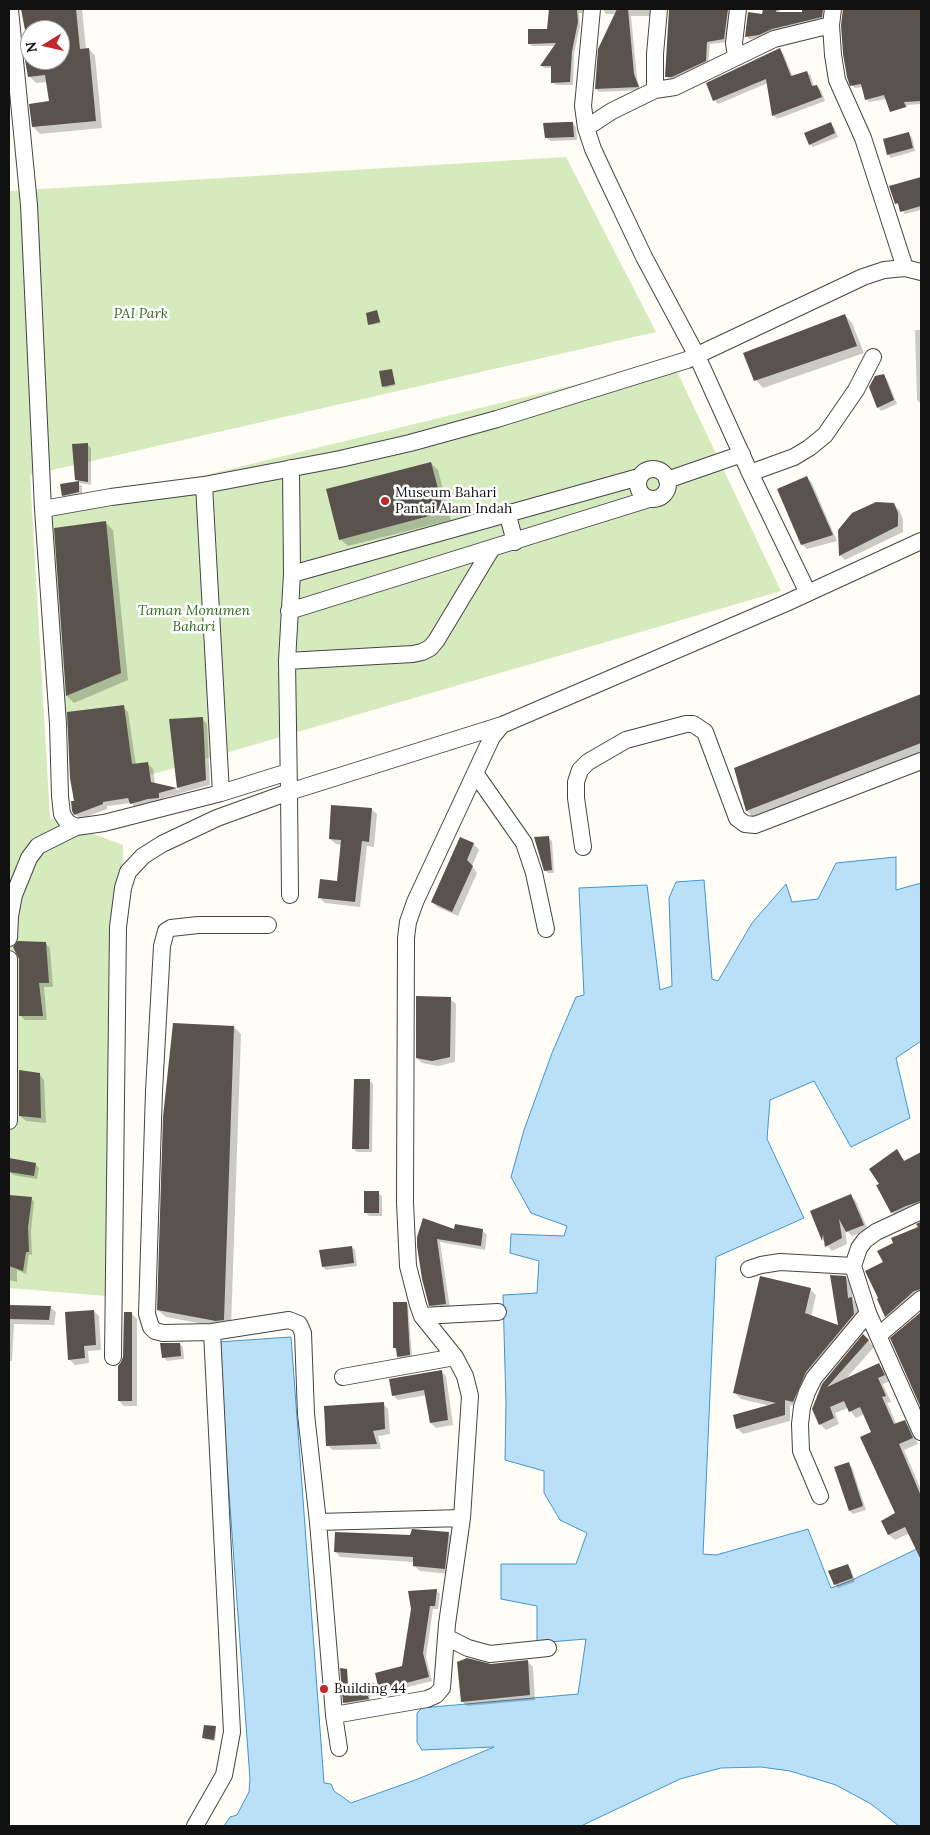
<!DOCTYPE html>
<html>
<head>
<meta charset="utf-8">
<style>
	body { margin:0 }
	#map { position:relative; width:930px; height:1835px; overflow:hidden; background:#fffdf5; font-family:Lora,serif }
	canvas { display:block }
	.frame { position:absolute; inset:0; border:10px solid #111; pointer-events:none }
	.north { position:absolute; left:20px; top:20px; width:50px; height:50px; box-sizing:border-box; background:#fff; border:1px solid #a0a0a0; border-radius:50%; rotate:261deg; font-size:14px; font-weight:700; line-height:20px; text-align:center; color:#111 }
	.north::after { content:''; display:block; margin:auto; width:18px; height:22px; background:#c4262e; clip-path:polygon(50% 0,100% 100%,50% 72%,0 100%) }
</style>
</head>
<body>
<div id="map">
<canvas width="930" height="1835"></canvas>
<div class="frame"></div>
<div class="north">N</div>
</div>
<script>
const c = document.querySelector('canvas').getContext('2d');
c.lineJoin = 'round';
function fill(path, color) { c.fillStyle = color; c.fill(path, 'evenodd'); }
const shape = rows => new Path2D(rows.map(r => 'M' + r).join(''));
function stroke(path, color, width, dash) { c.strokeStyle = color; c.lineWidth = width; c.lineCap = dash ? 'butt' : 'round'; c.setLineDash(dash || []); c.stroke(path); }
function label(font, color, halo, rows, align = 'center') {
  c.font = font + ' Lora,serif'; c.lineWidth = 5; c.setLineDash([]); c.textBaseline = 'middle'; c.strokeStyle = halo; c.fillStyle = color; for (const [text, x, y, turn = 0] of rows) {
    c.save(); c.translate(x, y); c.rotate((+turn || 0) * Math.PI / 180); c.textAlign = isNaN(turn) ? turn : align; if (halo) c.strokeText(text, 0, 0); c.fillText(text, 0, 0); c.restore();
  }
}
fill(shape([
	[566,157,656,332,30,475,50,818,123,845,118,1297,9,1288,9,191],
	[672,361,781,591,78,796,63,698,49,529,55,512]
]), '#d5ebbd');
const water = shape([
	[896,857,896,890,921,883,921,1041,896,1058,910,1118,851,1147,814,1081,770,1100,767,1139,804,1218,716,1257,703,1554,716,1555,808,1529,831,1588,850,1581,921,1547,921,1826,899,1826,871,1804,836,1785,790,1771,761,1767,721,1768,680,1779,581,1826,224,1826,230,1817,237,1815,249,1792,250,1779,218,1342,291,1337,324,1783,331,1784,334,1791,351,1803,418,1779,494,1747,422,1750,417,1742,417,1713,422,1708,578,1694,586,1639,537,1643,537,1606,501,1599,501,1564,576,1564,587,1533,560,1520,544,1493,544,1471,505,1460,506,1404,503,1295,537,1293,539,1261,510,1253,511,1234,564,1236,567,1226,531,1213,511,1177,524,1130,552,1053,576,997,584,995,579,888,647,885,660,990,672,986,669,898,676,882,704,880,712,979,718,981,752,923,786,884,792,902,818,899,836,863,896,857]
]);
fill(water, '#b9e0f7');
stroke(water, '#3f96cf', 1);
fill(shape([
	[22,9,82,9,86,49,89,49,95,56,102,128,40,134,33,127,50,102,47,82,36,83,29,76,26,58,30,57,30,60,60,60,60,30,30,30,30,51],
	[550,9,586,9,585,13,579,13,580,26,574,54,573,85,556,85,553,82,552,68,544,68,541,65,556,46,532,46,529,43,548,30],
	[603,9,653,9,651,16,631,16,637,78,640,90,599,92,596,89,616,14,606,14],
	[670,9,730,9,727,42,710,44,708,64,676,80,669,79,666,76],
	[764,9,780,9,779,13,803,13,803,9,827,9,825,20,763,38,749,39,746,36,763,16],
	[844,9,921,9,921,104,907,105,907,107,892,107,886,99,869,102,866,99,863,87,855,88,851,85],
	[780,49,783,53,793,77,807,72,811,76,814,87,817,86,821,90,825,101,777,119,773,115,768,83,718,104,714,100],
	[830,123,834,127,838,137,813,147,810,144],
	[573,124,576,127,577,140,550,141,546,137],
	[908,134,912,137,915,151,891,158,888,154],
	[921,178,921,210,905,214,896,203,891,187],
	[377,311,381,323,371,325,369,324],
	[845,315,852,323,864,353,763,388,756,380],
	[915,330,921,330,921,404,917,400],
	[391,370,396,385,385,388,384,386],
	[883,375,887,379,897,404,881,411,878,407],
	[88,445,91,448,91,485,79,483,76,479],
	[431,463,438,470,451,520,348,546,340,539],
	[807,478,812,483,837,541,807,549,802,544],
	[78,483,82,486,82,496,66,498,63,495],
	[894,504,899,510,903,519,903,532,845,560,840,555],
	[105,522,113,530,128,680,74,703,67,696,56,529],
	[921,696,921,753,754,818,747,811,736,769],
	[123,707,128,712,136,765,148,764,153,769,155,784,179,790,170,720,202,719,207,724,210,785,163,798,163,802,136,808,131,803,107,806,107,809,80,819,75,814,75,802],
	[371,809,377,814,374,847,367,846,360,907,325,903,319,897,338,882,342,845,336,844,330,839],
	[461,838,474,844,479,850,472,866,477,873,458,916,437,907,432,902],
	[548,838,552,841,554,873,548,873,545,870],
	[45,943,50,948,53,987,44,987,47,1020,25,1020,20,1015],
	[450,999,456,1004,455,1062,438,1066,422,1063,417,1058],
	[234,1027,241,1034,231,1327,225,1328,166,1317,158,1310],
	[39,1074,44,1080,46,1123,26,1121,20,1116],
	[369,1080,373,1084,372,1152,357,1152,354,1149],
	[896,1151,906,1162,921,1153,921,1208,898,1218,892,1213,878,1185,880,1184],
	[35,1164,39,1168,37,1179,13,1175,10,1172],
	[378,1193,382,1196,382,1216,369,1216,366,1213],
	[9,1196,31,1198,34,1202,31,1231,32,1255,29,1254,26,1274,17,1270,17,1282,9,1280],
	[851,1196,856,1201,868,1230,852,1236,845,1229,847,1244,832,1251,823,1240,811,1212],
	[921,1227,921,1298,892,1322,886,1316,885,1263,894,1244,892,1239],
	[482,1230,487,1235,485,1250,440,1242,450,1308,435,1310,430,1305,418,1237,455,1231],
	[351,1247,355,1250,357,1266,326,1270,323,1267],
	[845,1277,851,1283,853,1300,857,1305,860,1320,799,1407,790,1405,790,1421,743,1434,737,1428,771,1406,741,1399,735,1393,810,1289,816,1295,811,1317,839,1327],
	[406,1303,408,1305,412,1357,400,1359,395,1348],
	[9,1306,50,1307,56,1312,54,1325,14,1324,12,1361,9,1361],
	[94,1311,99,1316,101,1350,88,1351,89,1363,75,1365,69,1359],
	[132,1314,137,1319,137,1406,124,1406,119,1401],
	[921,1314,921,1406,892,1339],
	[864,1336,874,1347,844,1381,879,1365,885,1370,890,1381,883,1384,891,1402,887,1403,897,1425,904,1422,910,1427,918,1444,904,1450,921,1490,921,1551,915,1545,910,1533,895,1540,889,1535,882,1521,897,1514,873,1433,864,1414,856,1418,848,1408,835,1413,839,1424,826,1430,820,1424,817,1396],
	[180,1344,183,1347,184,1359,167,1361,163,1357],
	[441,1371,446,1376,453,1425,436,1428,431,1423,427,1395,398,1400,393,1395],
	[383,1404,388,1409,390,1434,378,1436,381,1449,333,1450,327,1445],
	[848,1464,852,1467,866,1510,853,1514,850,1511],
	[448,1533,454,1538,450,1574,420,1571,414,1566,414,1562,340,1557,335,1551,411,1537],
	[847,1565,851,1569,855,1582,838,1588,835,1585],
	[436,1590,440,1594,438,1609,433,1609,426,1657,432,1681,384,1693,380,1690,376,1674,403,1667],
	[527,1661,533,1667,535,1700,467,1706,462,1701],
	[347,1670,349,1688,375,1686,377,1695,369,1697,370,1700,346,1704,344,1703],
	[215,1727,216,1729,215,1741,205,1739,204,1738]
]), '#0003');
fill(shape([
	[21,9,76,9,80,49,89,48,96,121,32,127,29,104,49,101,45,75,28,77,25,60,60,60,60,30,25,30],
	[549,9,577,9,578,22,572,51,570,82,551,83,551,66,540,66,556,43,528,44,528,29,547,29],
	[617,9,628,9,634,74,639,87,595,89,598,49],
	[669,9,728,9,724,39,707,42,706,61,672,77,665,77],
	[763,9,777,9,776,12,802,12,802,9,823,9,822,17,772,29,759,35,745,37,748,12,762,14],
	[843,9,921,9,921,101,904,102,906,107,890,112,884,95,865,100,861,84,850,86,847,77,843,54,841,25],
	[780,48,791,76,807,71,812,86,817,85,822,97,772,116,766,79,713,101,706,83],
	[566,122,573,122,574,137,545,138,543,123],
	[831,122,835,133,809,145,804,133],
	[909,132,913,148,887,155,883,139],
	[921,177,921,206,900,212,898,203,895,204,889,186],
	[377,310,380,322,368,325,366,313],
	[845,314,857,346,754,381,743,353],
	[392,369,395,384,382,387,379,371],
	[884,374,894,400,877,408,869,387,875,376],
	[88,443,88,482,75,480,72,444],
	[431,462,444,512,339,540,326,489],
	[807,476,833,535,801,545,777,489],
	[79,481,79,492,62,496,60,484],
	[876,502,894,503,898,513,898,526,839,556,838,530,852,513],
	[106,521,121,673,66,696,54,528],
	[921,694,921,743,746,811,734,768],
	[124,705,132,764,148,762,151,782,177,788,169,719,203,717,206,780,159,793,159,798,148,799,130,804,128,798,103,802,103,804,74,815,72,811,71,801,74,801,70,778,67,712],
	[331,805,372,808,369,842,362,841,355,902,318,898,320,879,337,881,341,840,329,839],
	[549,836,552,870,544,871,534,837],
	[460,837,474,843,467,860,473,866,452,912,431,902],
	[18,941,46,942,49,983,39,983,43,1016,19,1016,19,959,13,947],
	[416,996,451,997,450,1057,432,1061,416,1058],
	[173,1023,234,1026,224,1320,216,1321,157,1310,163,1117],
	[19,1070,40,1073,41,1118,19,1116],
	[354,1079,370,1079,369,1149,352,1149],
	[897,1149,904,1161,921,1152,921,1201,906,1206,891,1213,876,1185,879,1184,869,1169],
	[9,1158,36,1163,34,1176,9,1172],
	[364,1191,379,1191,379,1213,364,1213],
	[851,1194,864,1225,846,1232,839,1219,842,1238,825,1247,823,1234,822,1241,810,1211],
	[9,1195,32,1197,28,1227,29,1252,26,1252,23,1271,9,1266],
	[423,1218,454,1229,455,1224,483,1229,481,1246,437,1239,446,1304,429,1306,428,1302,422,1279,417,1246,417,1237],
	[921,1222,921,1289,914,1291,885,1317,877,1299,878,1298,865,1271,883,1262,877,1251,893,1243,891,1238,918,1227,916,1224],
	[352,1246,354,1263,322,1267,319,1250],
	[830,1275,846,1276,848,1298,852,1297,854,1314,806,1372,793,1402,785,1400,785,1415,736,1429,733,1415,776,1403,733,1393,760,1276,811,1288,805,1313,838,1325],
	[393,1302,407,1302,410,1355,397,1357,396,1348,393,1348],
	[9,1305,51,1306,49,1320,9,1319],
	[94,1310,96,1345,84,1346,85,1358,68,1360,65,1312],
	[124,1312,132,1312,132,1401,118,1401,118,1366,121,1362,123,1357],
	[921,1312,921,1408,890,1338],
	[863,1334,869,1340,827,1387,879,1363,885,1375,878,1378,886,1396,882,1397,894,1424,905,1420,913,1438,899,1444,921,1496,921,1560,905,1527,888,1535,881,1521,895,1513,860,1437,871,1432,860,1407,849,1412,844,1401,830,1407,834,1418,819,1425,812,1409,822,1384],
	[160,1343,180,1343,181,1356,162,1358],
	[442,1370,448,1420,430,1423,424,1390,392,1396,389,1379],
	[384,1402,385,1429,373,1431,377,1444,326,1446,324,1406],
	[849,1462,863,1506,849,1511,834,1467],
	[412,1529,449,1532,445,1569,413,1566,413,1557,334,1552,335,1532,410,1535],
	[848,1564,853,1578,834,1585,828,1571],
	[437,1589,435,1606,430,1606,423,1653,429,1677,379,1690,375,1673,402,1666,411,1609,408,1591],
	[467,1658,491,1664,528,1660,530,1695,461,1702,457,1662],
	[340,1668,347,1669,348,1687,374,1683,376,1693,368,1696,369,1699,343,1703],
	[204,1725,216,1726,214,1740,202,1738]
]), '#5a524d');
const minor = shape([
	[10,9,29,205,43,509,111,497,204,485,340,459,410,443,497,419,687,360,863,277,884,270,905,268,921,272],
	[592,9,583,106,586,128,612,111,655,90,675,87,774,39,831,25],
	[833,9,831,25,833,55,837,80,863,138,905,268],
	[736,56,734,43,738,9],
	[655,90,655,54,659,9],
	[586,128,593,149,606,177,644,257,697,356,750,473,808,593],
	'638 484a15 15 0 1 1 30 0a15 15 0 1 1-30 0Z',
	[750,473,794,457,809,448,825,435,856,390,873,357],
	[667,480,742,454],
	[204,485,221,793],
	[43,509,58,724,60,796,62,814,67,822,76,827,104,823,221,793,288,772],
	[507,512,515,542],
	[292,574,639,477],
	[289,611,649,499],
	[287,661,413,654,422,652,430,648,436,641,492,548],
	[475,773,524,843,534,873,546,929],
	[583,847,576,798,576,782,580,770,588,762,626,740,686,724,693,724,705,732,737,818,745,824,755,825,921,761],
	[290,895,289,792,502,725],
	[9,938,10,916,14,895,29,858,38,846,76,827],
	[9,959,9,1121],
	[921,1211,876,1232,865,1240,859,1248,853,1266,868,1313,921,1432],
	[749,1269,761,1265,780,1262,853,1266],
	[422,1316,498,1312],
	[212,1332,163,1333,155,1331,151,1327,147,1314,154,1091,162,946,166,931,171,928,198,925,268,925],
	[879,1335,921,1299],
	[113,1357,118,927,123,888,128,872,143,856,162,844,217,818,289,792,287,661,292,574,291,468],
	[343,1377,455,1357],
	[820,1496,801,1451,800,1424,802,1407,807,1392,814,1378,868,1313],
	[318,1522,334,1715,339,1748],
	[446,1637,468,1648,490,1654,548,1648],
	[334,1715,427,1699,436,1695,442,1688,447,1624,462,1518,470,1396,465,1376,455,1357,422,1316,418,1305,408,1266,405,1203,406,938,408,922,415,902,492,737,502,725,784,604,921,541],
	[195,1826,224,1775,232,1732,212,1332,289,1320,299,1324,303,1333,306,1414,318,1522,462,1518]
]);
stroke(minor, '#444', 18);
stroke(minor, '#fff', 16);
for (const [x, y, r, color] of [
	[385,501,5,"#c4262e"],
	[324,1689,5,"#c4262e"]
]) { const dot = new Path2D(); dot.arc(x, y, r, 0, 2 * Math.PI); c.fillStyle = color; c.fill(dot); stroke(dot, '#fff', 2); }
label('italic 14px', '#2f6b1f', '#fff', [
	["PAI Park",141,314],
	["Taman Monumen",194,611],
	["Bahari",194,627]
]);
label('14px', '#111', '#fff', [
	["Museum Bahari",395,493],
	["Pantai Alam Indah",395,509],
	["Building 44",334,1689]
], 'left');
</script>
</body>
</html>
